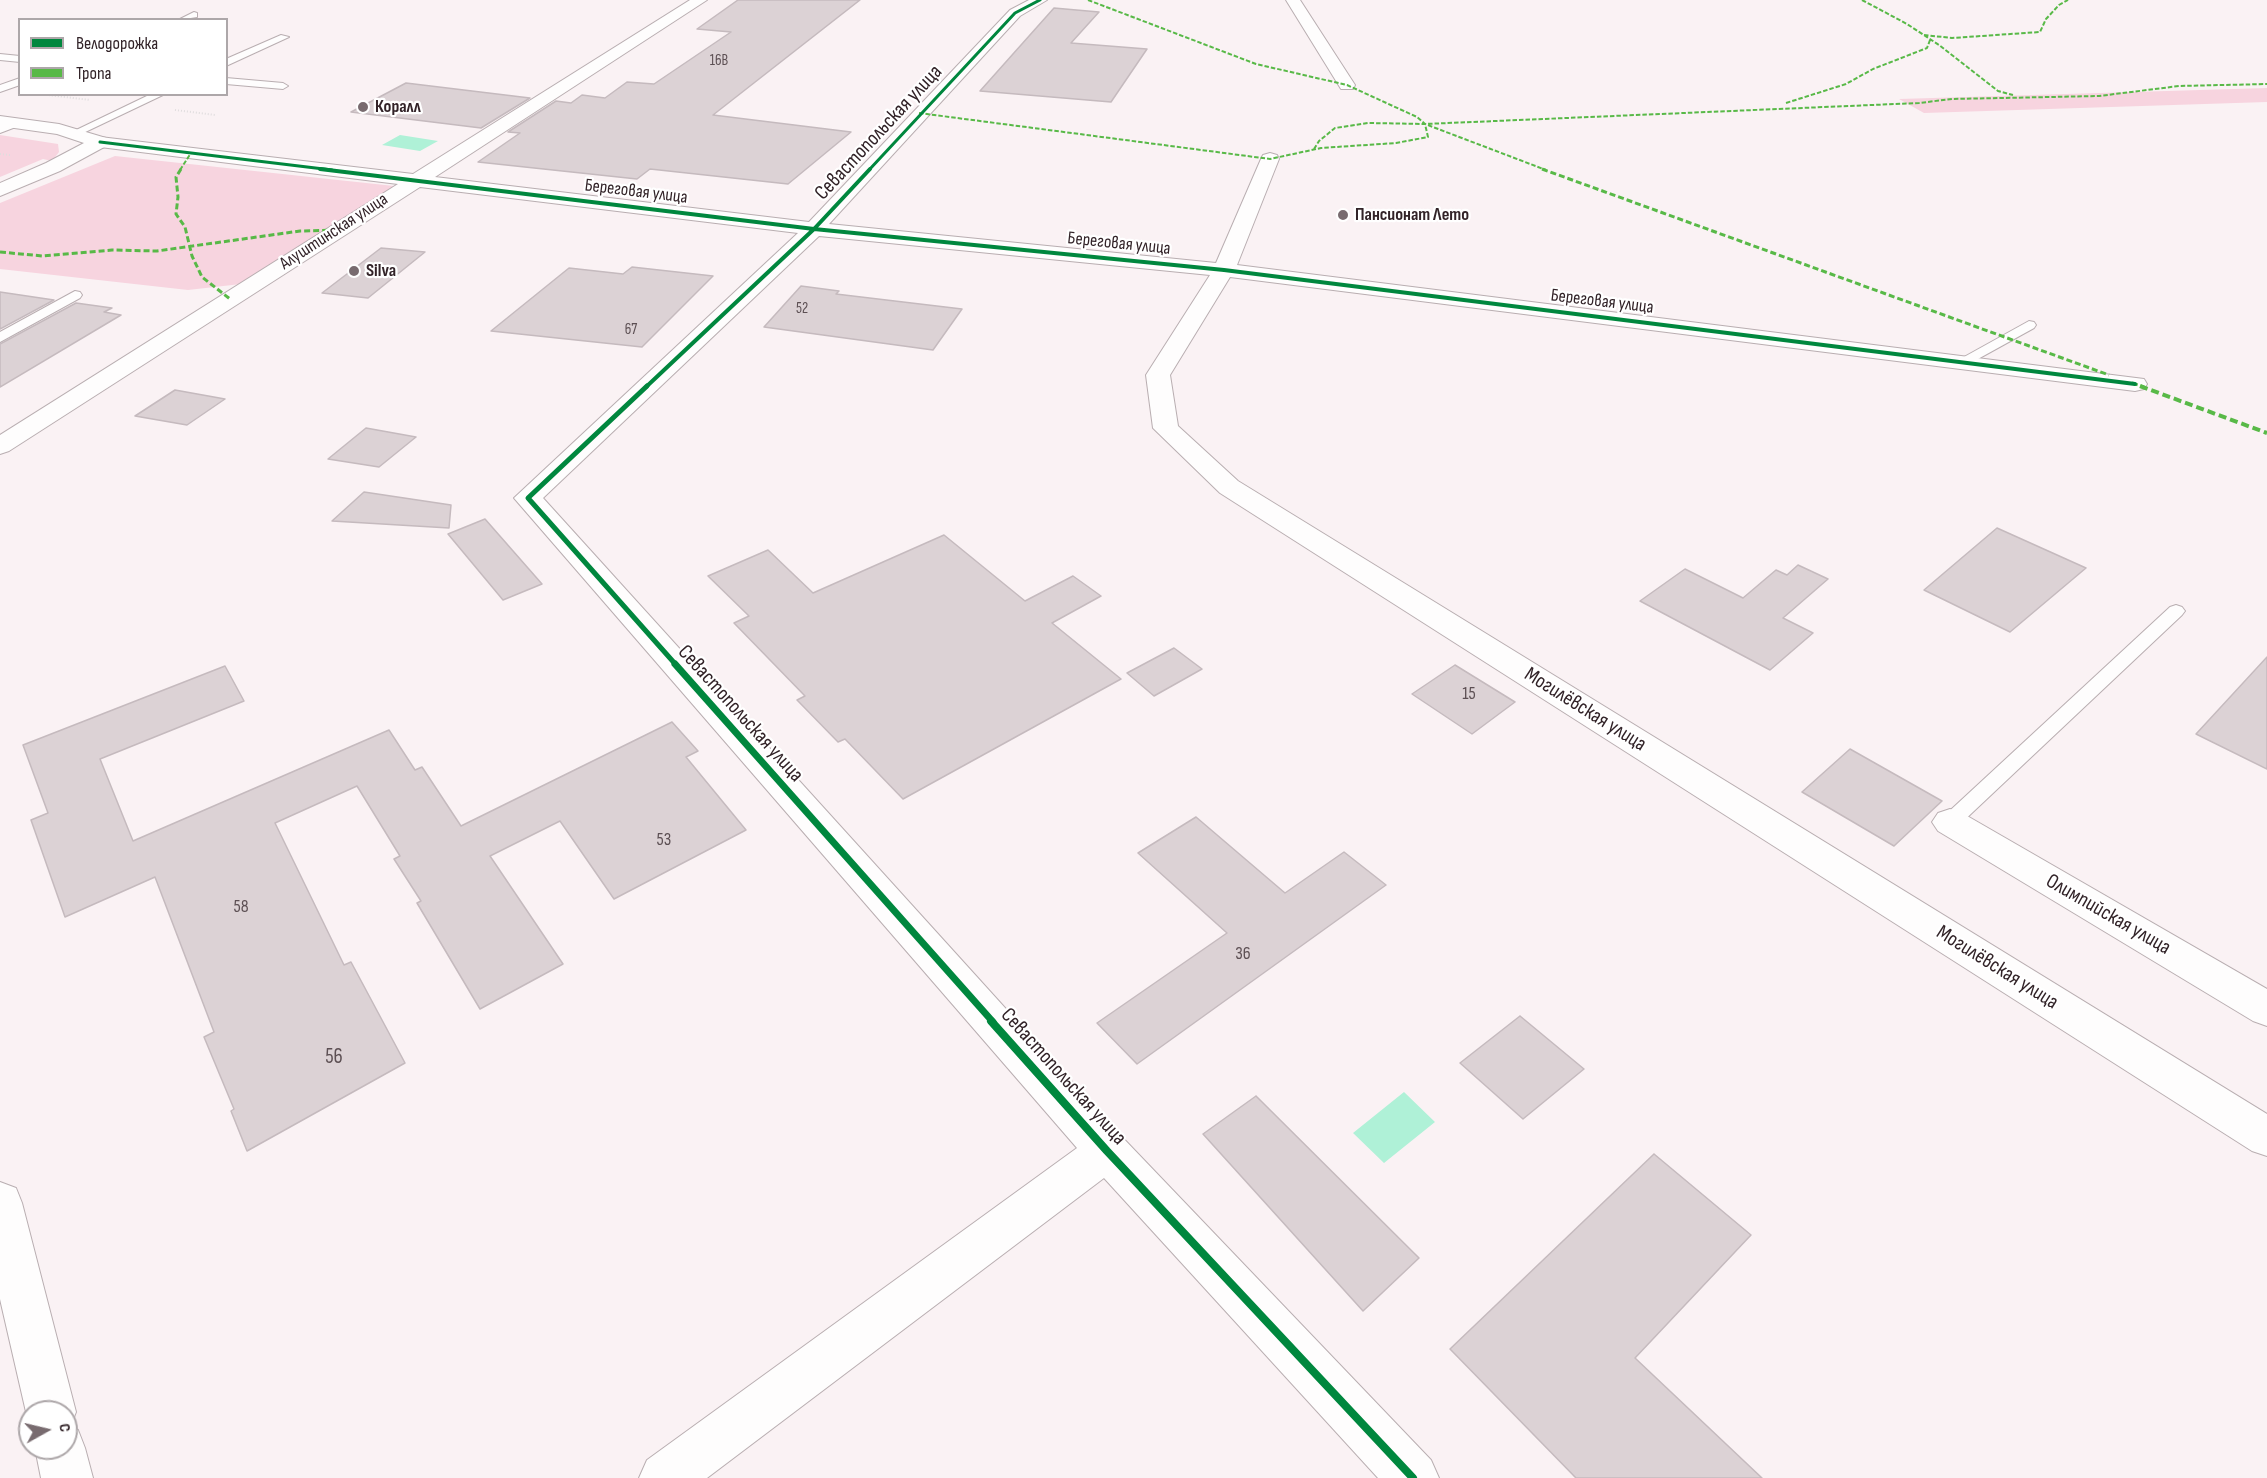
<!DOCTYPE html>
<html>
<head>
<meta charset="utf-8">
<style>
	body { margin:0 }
	#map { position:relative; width:2267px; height:1478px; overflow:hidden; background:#faf2f4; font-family:"Sofia Sans Condensed",sans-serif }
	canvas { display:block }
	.legend { position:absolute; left:18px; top:18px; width:210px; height:78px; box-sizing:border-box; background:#fff; border:2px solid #ada7a9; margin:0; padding:8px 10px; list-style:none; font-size:18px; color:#322328 }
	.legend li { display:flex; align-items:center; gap:12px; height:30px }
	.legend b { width:30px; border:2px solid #ada7a9 }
	.north { position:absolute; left:18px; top:1400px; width:60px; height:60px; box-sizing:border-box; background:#fff; border:2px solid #ada7a9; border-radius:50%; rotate:82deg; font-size:16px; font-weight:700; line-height:24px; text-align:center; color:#322328 }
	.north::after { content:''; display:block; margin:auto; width:21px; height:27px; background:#786b6f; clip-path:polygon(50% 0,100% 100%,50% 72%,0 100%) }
</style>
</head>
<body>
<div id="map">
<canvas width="2267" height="1478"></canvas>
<ul class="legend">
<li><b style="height:8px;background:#00873e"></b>Велодорожка</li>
<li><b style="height:8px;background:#58b947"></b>Тропа</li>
</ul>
<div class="north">С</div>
</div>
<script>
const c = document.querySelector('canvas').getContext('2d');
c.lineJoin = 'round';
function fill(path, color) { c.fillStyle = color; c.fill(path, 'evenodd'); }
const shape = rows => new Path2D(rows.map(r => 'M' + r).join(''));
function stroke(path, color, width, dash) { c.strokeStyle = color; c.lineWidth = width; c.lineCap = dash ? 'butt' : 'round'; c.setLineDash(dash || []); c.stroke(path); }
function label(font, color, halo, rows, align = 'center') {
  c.font = font + ' "Sofia Sans Condensed",sans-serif'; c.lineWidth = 4.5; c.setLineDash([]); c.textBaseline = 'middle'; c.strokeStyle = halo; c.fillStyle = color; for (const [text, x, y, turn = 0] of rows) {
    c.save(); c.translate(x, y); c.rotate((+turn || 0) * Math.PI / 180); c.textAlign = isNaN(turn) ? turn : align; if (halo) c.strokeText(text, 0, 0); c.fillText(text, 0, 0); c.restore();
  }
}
fill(shape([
	[2267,88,2267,102,1924,113,1899,99],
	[0,135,58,144,59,152,52,161,43,159,0,177],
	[115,156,394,186,241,284,188,290,0,269,0,203]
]), '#f7d4df');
fill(shape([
	[400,135,438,141,420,151,382,145],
	[1404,1092,1435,1122,1384,1163,1353,1133]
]), '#aff1d7');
const building = shape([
	[738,0,860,0,713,115,851,132,788,184,650,169,637,179,478,162,520,133,508,132,556,101,571,103,582,95,605,98,627,82,654,84,731,32,697,29,738,0],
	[1054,8,1099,12,1071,43,1147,49,1111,102,980,91,1054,8],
	[406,83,530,98,481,128,351,112,406,83],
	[381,248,425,252,368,298,322,293,381,248],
	[632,267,713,276,642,347,491,331,569,268,623,274,632,267],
	[801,286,839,291,836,294,962,309,933,350,764,327,801,286],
	[0,292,54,300,0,329,0,292],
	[76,303,112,308,104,312,121,315,0,387,0,344,76,303],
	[175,390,225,399,187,425,135,416,175,390],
	[366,428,416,437,379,467,328,459,366,428],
	[364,492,451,505,449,528,332,521,364,492],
	[485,519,542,584,503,600,448,534,485,519],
	[1997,528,2086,568,2010,632,1924,590,1997,528],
	[944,535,1025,601,1073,576,1101,596,1052,623,1121,679,903,799,845,739,838,742,797,700,805,696,734,623,749,616,708,576,768,550,813,593,944,535],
	[1798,565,1828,579,1783,618,1813,633,1770,670,1640,601,1685,569,1743,598,1776,570,1787,575,1798,565],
	[1174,648,1202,669,1154,696,1127,673,1174,648],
	[2267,657,2267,769,2196,734,2267,657],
	[1455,665,1515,702,1472,734,1412,694,1455,665],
	[225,666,244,701,100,759,133,841,389,730,415,770,422,767,461,826,672,722,698,751,686,757,746,830,614,899,560,821,490,856,563,964,480,1009,417,903,421,901,394,859,400,856,357,786,275,823,344,965,351,962,405,1063,247,1151,231,1111,234,1109,204,1037,214,1032,155,877,65,917,31,820,48,813,23,745,225,666],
	[1850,749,1942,801,1894,846,1802,792,1850,749],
	[1196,817,1285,893,1344,852,1386,885,1137,1064,1097,1023,1227,933,1138,853,1196,817],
	[1520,1016,1584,1069,1523,1119,1460,1063,1520,1016],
	[1256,1096,1419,1258,1363,1311,1203,1134,1256,1096],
	[1654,1154,1751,1235,1635,1358,1762,1478,1576,1478,1450,1349,1654,1154]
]);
fill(building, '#dcd2d5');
stroke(building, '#c5babe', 1.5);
const service = shape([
	[194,12,197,13,197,17,178,20,194,12],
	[281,35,289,37,226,66,226,59,281,35],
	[0,54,20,56,20,62,0,60,0,54],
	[20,78,20,85,0,92,0,85,20,78],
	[226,78,283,83,288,86,283,89,226,84,226,78],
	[151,94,165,94,79,135,75,136,70,133,151,94],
	[17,120,21,121,21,125,0,133,0,126,17,120],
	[75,291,80,292,82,295,80,298,0,342,0,332,75,291],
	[2029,321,2034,322,2036,325,2034,328,1967,365,1962,366,1955,362,2029,321],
	[2176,605,2182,607,2185,611,2182,615,1957,827,1950,830,1943,827,1940,822,1943,817,2170,607,2176,605]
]);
const minor = shape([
	[690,0,707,0,435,177,809,222,1010,10,1029,0,1047,0,1020,16,829,224,1216,263,1261,159,1263,155,1270,153,1277,155,1279,159,1237,265,2144,379,2147,384,2144,389,2135,391,1230,277,1170,375,1178,426,1238,481,2267,1114,2267,1156,2252,1151,1220,493,1153,428,1146,375,1210,275,819,236,543,498,1122,1137,1431,1460,1439,1478,1378,1478,1104,1178,707,1478,639,1478,647,1460,1077,1148,514,498,798,233,420,187,9,451,0,454,0,435,398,184,100,147,94,146,91,142,94,138,100,137,413,174,690,0],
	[1286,0,1300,0,1355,85,1353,89,1341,89,1286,0],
	[1950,809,1962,813,2267,989,2267,1026,2253,1021,1938,831,1932,822,1938,813,1950,809],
	[0,1182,16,1188,22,1203,76,1412,70,1427,78,1430,85,1448,93,1478,41,1478,35,1448,66,1448,66,1412,30,1412,30,1421,26,1412,0,1299,0,1182]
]);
const secondary = shape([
	[0,116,59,124,106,138,109,142,106,146,60,171,0,196,0,183,46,163,84,143,57,134,0,126,0,116]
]);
stroke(service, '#b9aeb1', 2);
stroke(minor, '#b9aeb1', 2);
stroke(secondary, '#b9aeb1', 2);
stroke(shape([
	[40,94,90,100],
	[175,110,215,115],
	[0,154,10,155]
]), '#e0ddde', 2, [1, 2]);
fill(service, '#fefdfd');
fill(minor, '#fefdfd');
fill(secondary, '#fefdfd');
stroke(shape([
	[1088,0,1256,64,1347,85,1417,117,1425,124,1546,170],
	[1862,0,1907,24,1939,45,1998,91,2013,95],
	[1924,35,1952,38,2040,32,2046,19,2059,5,2068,0],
	[1786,103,1846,84,1873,69,1927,48,1930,40],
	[919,113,1270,159,1321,148,1396,143,1428,137,1425,124],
	[1314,149,1319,141,1335,128,1368,123,1425,124,1919,103,1952,99,2099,96,2179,86,2267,84],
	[180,170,191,153]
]), '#58b947', 2, [4.5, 2]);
stroke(shape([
	[181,169,176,177,178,197,176,214,185,227,192,256,202,277,230,299],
	[1542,169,2109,375],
	[0,252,43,256,112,250,157,251,300,231,337,230],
	[2132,383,2144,387]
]), '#58b947', 3, [6, 3]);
stroke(shape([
	[2140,386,2267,433]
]), '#58b947', 4, [8, 4]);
stroke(shape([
	[100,142,332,170],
	[869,170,1015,13,1040,0]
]), '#00873e', 3);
stroke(shape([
	[320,169,814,229,1224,270,2135,384],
	[646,387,814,229,870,169]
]), '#00873e', 4);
stroke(shape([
	[647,386,528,498,677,666]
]), '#00873e', 5);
stroke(shape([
	[675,664,993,1022]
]), '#00873e', 7);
stroke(shape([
	[991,1021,1107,1151,1413,1478]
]), '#00873e', 8);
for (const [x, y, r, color] of [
	[363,107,6,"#786b6f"],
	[1343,215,6,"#786b6f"],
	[354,271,6,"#786b6f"]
]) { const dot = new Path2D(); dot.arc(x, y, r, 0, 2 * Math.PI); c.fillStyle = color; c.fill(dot); stroke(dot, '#fff', 2); }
label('15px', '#5c4f53', null, [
	["16В",719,61],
	["52",802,309],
	["67",631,330]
]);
label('bold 18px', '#322328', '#fff', [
	["Коралл",375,107],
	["Пансионат Лето",1355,215],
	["Silva",366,271]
], 'left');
label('18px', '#322328', '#fff', [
	["Береговая улица",636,192,7],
	["Алуштинская улица",334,232,-33],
	["Береговая улица",1119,244,6],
	["Береговая улица",1602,302,7]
]);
label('18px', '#5c4f53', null, [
	["15",1469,694],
	["53",664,840],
	["58",241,907],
	["36",1243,954]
]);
label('21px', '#322328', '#fff', [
	["Севастопольская улица",879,133,-47],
	["Могилёвская улица",1585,710,32],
	["Севастопольская улица",740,714,48],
	["Олимпийская улица",2108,915,30],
	["Могилёвская улица",1997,968,32],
	["Севастопольская улица",1063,1077,48]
]);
label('21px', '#5c4f53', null, [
	["56",334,1058]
]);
</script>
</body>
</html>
